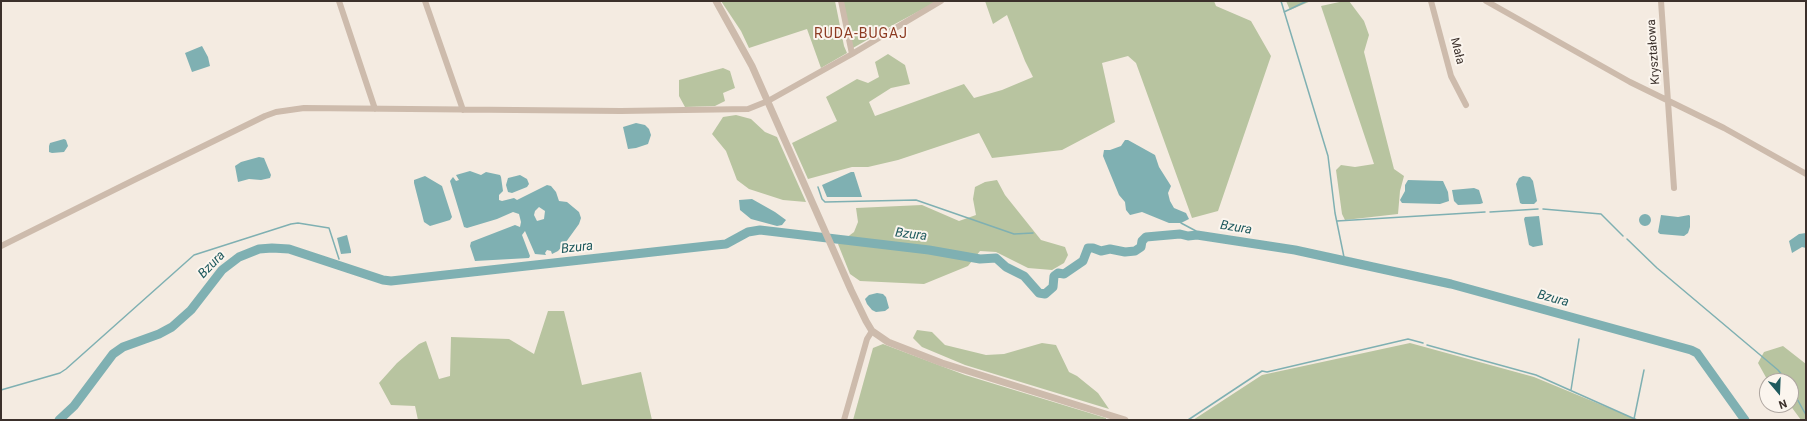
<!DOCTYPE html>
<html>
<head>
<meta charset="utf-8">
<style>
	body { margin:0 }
	#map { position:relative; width:1807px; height:421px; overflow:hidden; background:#f4ebe1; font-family:Roboto,sans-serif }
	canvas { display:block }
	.frame { position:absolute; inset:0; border:2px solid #3b302b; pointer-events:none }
	.north { position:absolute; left:1759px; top:373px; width:40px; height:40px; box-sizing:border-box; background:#fbf5ee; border:1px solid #aea6a0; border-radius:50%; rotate:161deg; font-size:11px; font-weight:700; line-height:16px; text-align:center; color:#3b302b }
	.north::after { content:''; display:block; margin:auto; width:14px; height:18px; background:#1f5a5e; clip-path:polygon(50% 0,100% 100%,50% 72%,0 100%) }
</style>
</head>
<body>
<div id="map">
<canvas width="1807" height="421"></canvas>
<div class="frame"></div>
<div class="north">N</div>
</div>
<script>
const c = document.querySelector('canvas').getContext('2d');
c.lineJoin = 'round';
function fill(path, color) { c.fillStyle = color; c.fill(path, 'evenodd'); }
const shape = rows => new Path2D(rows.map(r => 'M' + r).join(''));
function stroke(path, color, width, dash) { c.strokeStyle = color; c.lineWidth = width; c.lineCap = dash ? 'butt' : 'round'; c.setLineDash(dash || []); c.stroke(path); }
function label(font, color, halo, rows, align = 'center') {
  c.font = font + ' Roboto,sans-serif'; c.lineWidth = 4; c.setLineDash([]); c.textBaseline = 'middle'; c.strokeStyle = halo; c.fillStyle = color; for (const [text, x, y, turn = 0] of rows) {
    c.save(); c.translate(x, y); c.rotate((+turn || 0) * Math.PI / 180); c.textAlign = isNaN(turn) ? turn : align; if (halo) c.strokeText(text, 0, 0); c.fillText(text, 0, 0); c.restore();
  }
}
fill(shape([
	[721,1,835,1,844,46,847,53,821,68,807,29,749,48,741,31],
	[843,1,938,1,893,25,853,48],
	[985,1,1214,1,1216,6,1251,21,1271,56,1218,211,1192,218,1136,63,1128,56,1102,63,1115,122,1062,150,992,158,979,133,898,160,868,167,852,167,808,179,792,143,837,121,826,97,857,79,868,83,879,77,875,62,888,54,905,65,910,84,891,88,869,102,875,116,964,84,974,98,1002,90,1033,77,1025,61,1007,15,993,24],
	[1286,1,1311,1,1290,10],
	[1344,1,1349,1,1364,21,1369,35,1364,52,1394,169,1404,176,1400,191,1398,214,1345,220,1342,214,1336,170,1341,165,1355,167,1374,164,1321,6],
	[723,68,730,71,735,88,723,93,725,101,715,106,685,107,679,96,679,80],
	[736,115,751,119,765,132,777,137,806,202,783,200,749,189,737,180,726,151,712,134,723,117],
	[997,180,1005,195,1041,240,1065,247,1068,255,1064,263,1052,270,1028,268,996,252,980,251,968,266,924,284,860,281,850,274,838,244,854,232,858,222,856,208,922,205,959,221,976,215,973,199,975,187,985,182],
	[548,311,564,311,582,385,641,372,652,420,418,420,415,406,391,405,379,383,397,363,419,344,426,341,439,379,450,376,451,337,509,339,534,354],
	[917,330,932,332,945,345,986,355,1004,354,1042,343,1056,345,1069,372,1077,376,1098,393,1109,409,965,365,922,347,913,338],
	[1410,343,1534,377,1638,420,1193,420,1262,375],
	[883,344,965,375,1106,418,1106,420,853,420,873,348],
	[1783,346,1806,364,1806,420,1801,420,1790,405,1791,381,1768,381,1758,363,1764,352]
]), '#b8c4a0');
fill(shape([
	[202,46,208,57,210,66,192,72,185,53],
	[636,123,645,125,649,129,651,135,648,144,636,148,628,149,623,127],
	[64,139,66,140,68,146,64,152,52,153,49,152,49,146,50,143],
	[1125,140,1128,140,1155,155,1159,167,1171,186,1168,193,1170,201,1174,208,1186,213,1189,219,1181,223,1169,223,1142,212,1130,215,1126,210,1125,202,1119,195,1103,156,1104,150,1110,150,1121,146],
	[259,157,264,158,271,175,270,178,261,180,249,179,238,182,235,166,241,162],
	[470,171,481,175,486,172,500,175,501,177,503,191,499,195,499,200,502,201,514,198,517,200,547,185,551,186,556,192,559,201,567,202,579,212,581,218,579,224,566,242,558,251,552,254,551,251,547,250,545,253,546,255,535,254,525,231,522,235,530,256,529,258,475,261,470,246,471,242,515,225,520,227,521,222,519,214,513,212,497,219,467,228,464,227,450,181,453,177,456,181,459,180,456,175],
	[539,207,545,211,544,219,537,221,534,215,535,211],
	[851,172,854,172,862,197,827,197,822,185],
	[520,175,527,179,529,184,527,187,512,193,508,192,506,185,508,178],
	[425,176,442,186,452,217,450,220,430,226,424,222,414,183,414,180],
	[1523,176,1530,177,1533,181,1537,201,1534,204,1522,204,1520,203,1516,184,1519,178],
	[1408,180,1443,181,1448,192,1449,201,1440,204,1402,203,1400,200,1405,191,1405,185],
	[1474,188,1479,190,1483,203,1480,204,1458,205,1454,201,1452,190],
	[752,199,775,212,786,220,782,225,777,226,751,219,740,210,739,200],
	'1639 220a6 6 0 1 1 12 0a6 6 0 1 1-12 0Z',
	[1661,215,1678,217,1689,215,1690,216,1690,227,1688,233,1684,236,1660,234,1658,232],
	[1539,216,1543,245,1533,247,1529,245,1524,219,1525,217],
	[1806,233,1806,248,1802,247,1792,253,1789,241,1799,234],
	[347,235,351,251,351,253,341,254,337,238],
	[877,293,883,294,886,297,889,308,885,311,876,312,872,310,867,304,865,299,869,295]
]), '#7fb0b2');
stroke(shape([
	[1281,1,1328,156,1335,213,1345,262],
	[1284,12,1307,1],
	[818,187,822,199,825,202,916,200,1014,234,1033,233],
	[1543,209,1601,214,1623,236],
	[1490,212,1538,209],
	[1337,221,1485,212],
	[1181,223,1196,231,1197,235],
	[1627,239,1657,268,1778,370,1787,381],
	[1427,345,1536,375,1637,420],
	[1791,388,1806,415],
	[1,390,60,373,66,369,194,255,291,224,298,223,329,228,339,259],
	[1571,390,1579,339],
	[1634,419,1644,370],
	[1188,420,1262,371,1267,372,1408,339,1423,343]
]), '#7fb0b2', 1.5);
stroke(shape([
	[59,420,74,406,113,354,123,347,159,334,172,327,191,310,222,270,239,257,259,249,272,248,289,249,383,280,391,281,716,245,726,244,748,232,760,230,929,250,980,259,996,258,1006,267,1024,276,1039,293,1045,294,1053,287,1054,276,1058,273,1064,274,1083,261,1088,248,1093,248,1101,251,1110,249,1125,252,1135,251,1141,247,1142,241,1146,237,1180,234,1188,236,1197,235,1295,250,1451,284,1691,350,1697,353,1745,420]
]), '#7fb0b2', 9);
stroke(shape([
	[339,1,375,109],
	[425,1,463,110],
	[841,1,852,54],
	[1431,1,1451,76,1466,105],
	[1486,1,1630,82,1724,128,1806,174],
	[1661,1,1674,188],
	[1,246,134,180,265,116,276,112,304,108,621,111,748,109,768,101,852,54,941,1],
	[844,420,867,339,872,331]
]), '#cdbbac', 6);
stroke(shape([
	[716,1,752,66,851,290,866,321,872,331,888,342,942,363,1125,420]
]), '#cdbbac', 7);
label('12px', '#3b302b', '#fbf5ee', [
	["Mała",1457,51,76],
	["Kryształowa",1654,52,-94]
]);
label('italic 13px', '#1f5a5e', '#fbf5ee', [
	["Bzura",1236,228,9],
	["Bzura",911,235,7],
	["Bzura",577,248,-6],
	["Bzura",212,265,-46],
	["Bzura",1553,299,15]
]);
c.letterSpacing = '1px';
label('14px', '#8c3b22', '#fbf5ee', [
	["RUDA-BUGAJ",861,34]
]);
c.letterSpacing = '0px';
</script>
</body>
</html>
